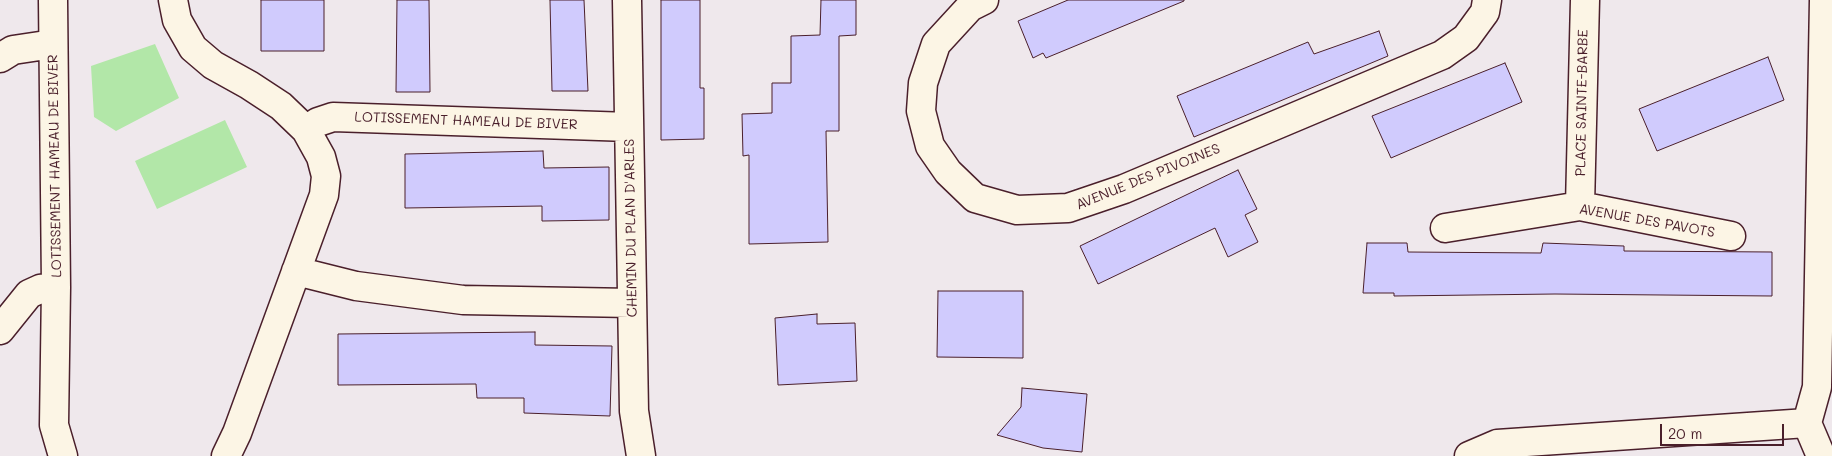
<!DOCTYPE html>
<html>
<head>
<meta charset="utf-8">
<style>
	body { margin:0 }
	#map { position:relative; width:1832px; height:456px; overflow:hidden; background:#efe8ec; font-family:Mali,sans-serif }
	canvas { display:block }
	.scale { position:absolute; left:1660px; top:424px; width:124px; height:22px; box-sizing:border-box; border:2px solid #4a1f2b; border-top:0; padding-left:6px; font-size:15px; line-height:18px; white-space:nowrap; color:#4a1f2b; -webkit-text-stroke:4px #fcf5e5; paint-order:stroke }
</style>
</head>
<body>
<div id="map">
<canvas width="1832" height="456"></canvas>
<div class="scale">20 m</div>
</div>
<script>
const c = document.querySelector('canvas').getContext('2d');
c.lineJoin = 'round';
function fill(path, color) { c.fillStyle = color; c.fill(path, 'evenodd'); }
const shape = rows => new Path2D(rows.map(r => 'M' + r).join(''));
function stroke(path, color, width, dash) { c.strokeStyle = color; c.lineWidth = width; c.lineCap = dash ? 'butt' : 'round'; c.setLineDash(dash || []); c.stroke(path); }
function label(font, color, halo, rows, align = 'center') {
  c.font = font + ' Mali,sans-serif'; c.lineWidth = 4; c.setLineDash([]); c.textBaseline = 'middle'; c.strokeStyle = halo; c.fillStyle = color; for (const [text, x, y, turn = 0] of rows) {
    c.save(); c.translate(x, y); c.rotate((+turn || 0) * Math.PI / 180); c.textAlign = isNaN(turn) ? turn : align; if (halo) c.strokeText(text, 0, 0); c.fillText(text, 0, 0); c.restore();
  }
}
fill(shape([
	[155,44,179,98,116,131,94,117,91,66],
	[225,120,247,167,157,209,135,161]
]), '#b2e7a8');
const building = shape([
	[261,0,324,0,324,51,261,51,261,0],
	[397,0,429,0,430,92,396,92,397,0],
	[550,0,584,0,588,91,552,91,550,0],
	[661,0,700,0,700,88,704,88,704,139,661,140,661,0],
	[821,0,856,0,856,35,839,36,839,131,826,131,828,242,749,244,749,155,743,156,742,114,772,113,772,83,791,83,791,36,820,35,821,0],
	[1068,0,1184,0,1184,1,1046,58,1043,53,1033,58,1018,21,1068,0],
	[1379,31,1388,56,1194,137,1177,96,1308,42,1314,54,1379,31],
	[1768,57,1784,100,1657,151,1639,109,1768,57],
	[1505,63,1522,102,1391,158,1372,116,1505,63],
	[543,151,544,168,609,167,609,220,542,221,542,206,405,208,405,154,543,151],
	[1238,170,1257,209,1245,215,1258,242,1228,257,1215,228,1098,284,1080,246,1238,170],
	[1367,243,1407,243,1408,252,1541,253,1543,243,1624,246,1624,251,1772,252,1772,296,1555,294,1394,296,1394,293,1363,293,1367,243],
	[938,291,1023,291,1023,358,937,357,938,291],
	[817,314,817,324,855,323,857,381,778,385,775,318,817,314],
	[535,332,535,345,612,346,610,416,524,413,524,398,477,398,476,384,338,385,338,334,535,332],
	[1022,388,1087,394,1082,452,1043,448,997,435,1021,407,1022,388]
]);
fill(building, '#d0cbfd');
stroke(building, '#4a1f2b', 1);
const minor = shape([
	[53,0,56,287,54,425,63,456],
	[173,0,177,20,193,48,213,65,249,85,281,106,306,130,321,157,326,176,324,195,237,433,226,456],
	[627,0,634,411,641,456],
	[984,0,970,7,936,44,923,83,921,111,930,146,948,172,975,198,1017,210,1068,208,1124,189,1442,55,1466,38,1485,12,1487,0],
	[0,58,13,50,53,44],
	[306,130,318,122,333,117,629,127],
	[1580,206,1585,0],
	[1445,228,1580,206,1731,236],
	[296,271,356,286,463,300,632,303],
	[0,330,29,294,40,289,56,287],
	[1807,423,1821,456],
	[1469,456,1497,444,1807,423,1817,387,1824,0]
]);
stroke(minor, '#4a1f2b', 31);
stroke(minor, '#fcf5e5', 28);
label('14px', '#4a1f2b', '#fcf5e5', [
	["PLACE SAINTE-BARBE",1582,103,-89],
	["LOTISSEMENT HAMEAU DE BIVER",466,121,2],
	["LOTISSEMENT HAMEAU DE BIVER",55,166,-91],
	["AVENUE DES PIVOINES",1148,177,-22],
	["AVENUE DES PAVOTS",1647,221,10],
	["CHEMIN DU PLAN D'ARLES",631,228,-91]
]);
</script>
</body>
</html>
